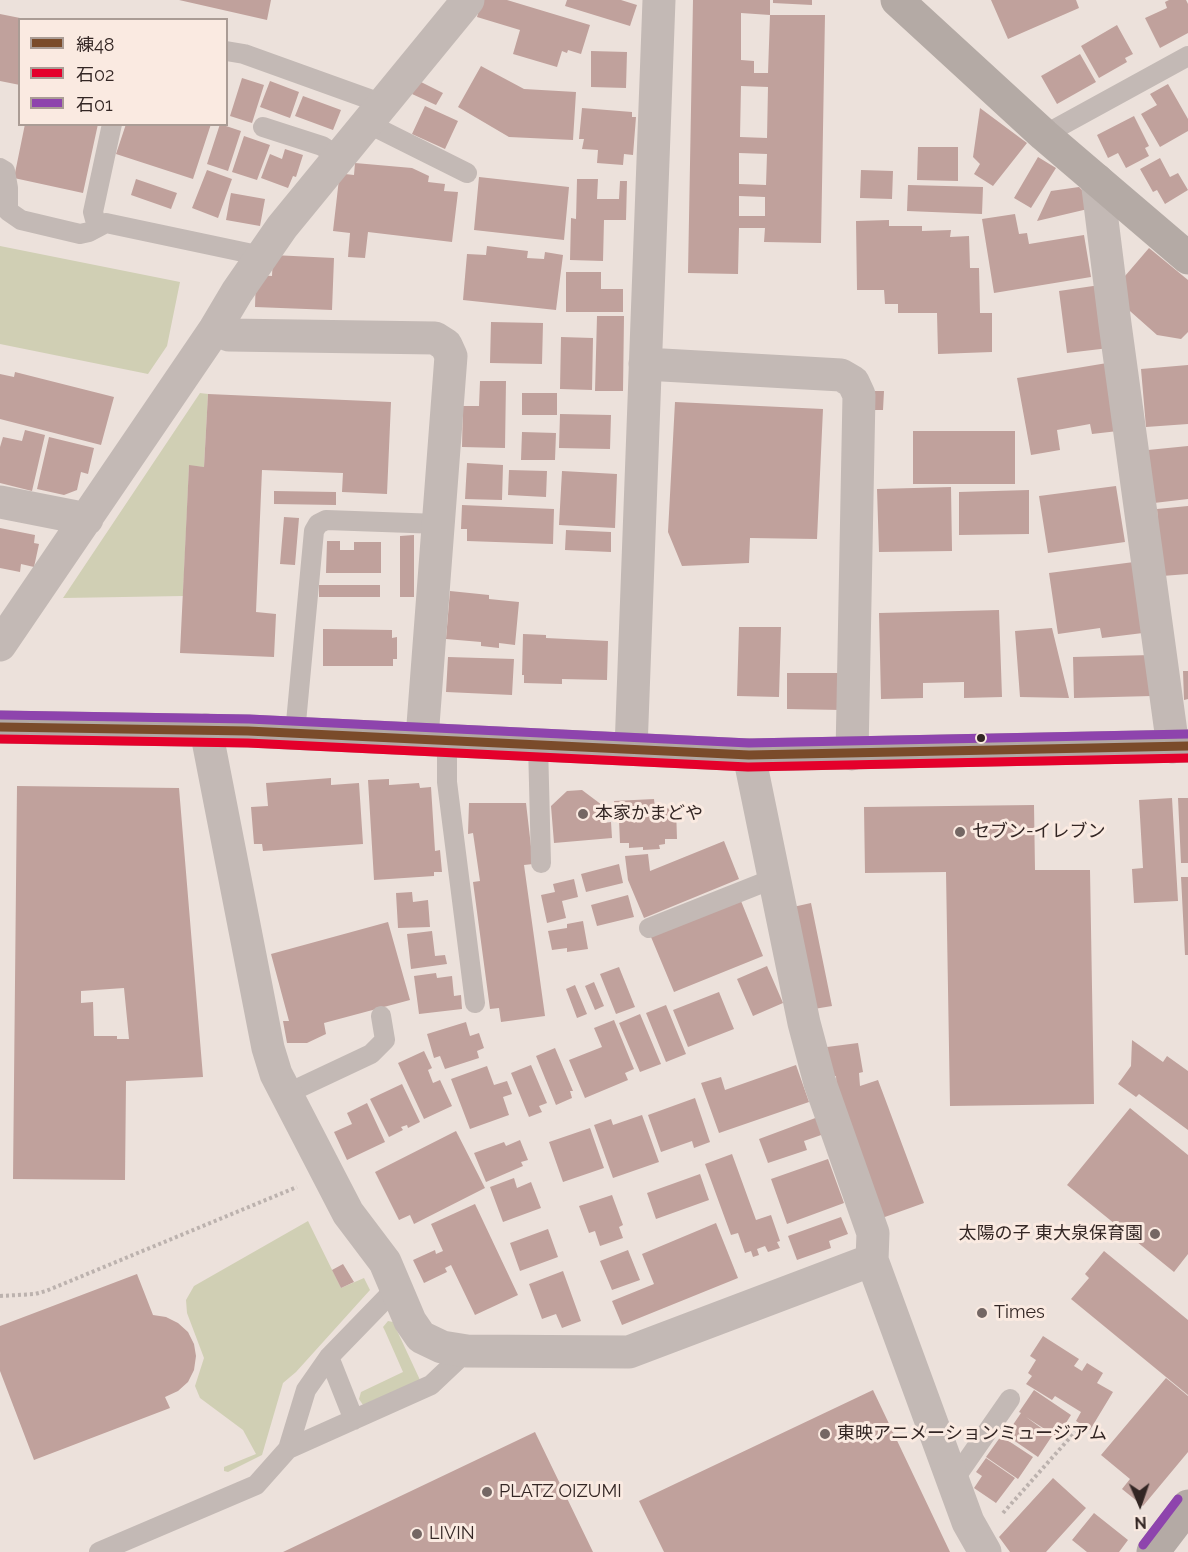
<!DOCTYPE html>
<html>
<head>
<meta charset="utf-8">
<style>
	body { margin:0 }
	#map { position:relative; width:1188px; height:1552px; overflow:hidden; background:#ece1db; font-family:Raleway,"Noto Sans JP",sans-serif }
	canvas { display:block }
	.legend { position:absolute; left:18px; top:18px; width:210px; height:108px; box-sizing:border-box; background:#faeae1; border:2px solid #aa9c95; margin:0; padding:8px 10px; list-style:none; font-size:18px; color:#332624 }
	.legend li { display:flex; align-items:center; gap:12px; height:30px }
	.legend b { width:30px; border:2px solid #aa9c95 }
	.north { position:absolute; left:1110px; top:1474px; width:60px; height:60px; -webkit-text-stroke:4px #faeae1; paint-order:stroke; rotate:178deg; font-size:16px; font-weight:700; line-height:24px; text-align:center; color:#332624 }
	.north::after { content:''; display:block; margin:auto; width:21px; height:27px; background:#332624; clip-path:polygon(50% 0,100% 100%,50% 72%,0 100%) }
</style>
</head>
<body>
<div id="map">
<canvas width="1188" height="1552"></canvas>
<ul class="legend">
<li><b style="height:8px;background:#7a4b2a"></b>練48</li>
<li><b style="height:8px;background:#e4002b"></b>石02</li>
<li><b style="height:8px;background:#8e44ad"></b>石01</li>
</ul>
<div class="north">N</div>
</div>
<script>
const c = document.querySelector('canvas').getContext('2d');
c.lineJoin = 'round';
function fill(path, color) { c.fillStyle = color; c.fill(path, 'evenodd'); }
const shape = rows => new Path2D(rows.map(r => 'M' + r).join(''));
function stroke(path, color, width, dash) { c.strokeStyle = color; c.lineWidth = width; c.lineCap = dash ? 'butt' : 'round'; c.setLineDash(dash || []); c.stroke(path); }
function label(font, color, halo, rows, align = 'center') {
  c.font = font + ' Raleway,"Noto Sans JP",sans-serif'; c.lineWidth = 6; c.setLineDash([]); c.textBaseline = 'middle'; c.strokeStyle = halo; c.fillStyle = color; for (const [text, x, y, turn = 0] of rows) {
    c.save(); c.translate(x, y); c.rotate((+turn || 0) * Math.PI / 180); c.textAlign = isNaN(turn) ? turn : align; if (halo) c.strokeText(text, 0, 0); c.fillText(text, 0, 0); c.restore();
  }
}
fill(shape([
	[0,246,180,282,167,346,148,374,0,344],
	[200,393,208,394,204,467,189,466,183,596,63,598],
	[308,1221,341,1288,364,1278,370,1290,296,1372,283,1383,262,1455,228,1472,224,1471,224,1467,256,1454,243,1430,200,1398,195,1386,204,1358,187,1313,186,1300,194,1286],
	[388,1321,393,1322,420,1380,363,1405,359,1399,361,1392,403,1372,385,1331,383,1327]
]), '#d0cfb4');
fill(shape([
	[179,0,271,0,267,20],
	[482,0,507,0,590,25,581,54,568,50,567,53,562,51,557,67,513,54,520,30,477,17],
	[567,0,621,0,637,5,630,26,565,6],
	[693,0,770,0,770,15,825,15,821,243,764,242,765,228,739,228,738,274,688,273],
	[741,13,770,15,768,73,754,73,754,61,741,60],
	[741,86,768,87,767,138,740,137],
	[739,153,767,154,766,185,739,184],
	[739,196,765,197,765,216,739,216],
	[773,0,812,0,812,5,773,3],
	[991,0,1076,0,1079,8,1008,39],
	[1169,0,1186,0,1188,4,1188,33,1160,48,1145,18,1167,8,1165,2],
	[0,14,20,18,20,85,0,81],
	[1117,25,1133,54,1125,58,1127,62,1099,78,1081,46],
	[591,51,627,52,626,88,591,87],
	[1080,54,1096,82,1057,104,1041,76],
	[481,66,524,89,576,92,573,140,509,137,458,107],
	[242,78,264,85,252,123,230,116],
	[270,81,299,92,290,118,260,107],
	[419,81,443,93,436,105,412,94],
	[1168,84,1188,119,1188,131,1160,147,1141,114,1157,105,1150,94],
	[303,96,341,110,333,130,295,116],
	[425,106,458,121,445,149,412,134],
	[582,108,632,112,632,117,636,117,633,155,624,154,623,165,597,163,598,150,582,149,584,139,579,139],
	[980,108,1027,143,993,186,974,174,980,164,973,157],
	[1134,116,1149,146,1145,148,1149,156,1126,168,1118,153,1108,158,1097,135],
	[25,124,98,124,83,193,14,178],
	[126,124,211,124,193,179,116,154],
	[220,124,241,131,228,171,207,164],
	[244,136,270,145,257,180,232,172],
	[918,147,958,147,958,181,917,180],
	[285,149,303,155,296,177,293,176,288,188,261,178,270,154,282,159],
	[1038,157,1056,168,1031,208,1014,198],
	[1160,158,1170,177,1178,173,1188,190,1165,204,1157,190,1153,192,1140,169],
	[355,163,412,168,429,176,428,182,445,184,444,191,458,192,452,242,368,232,365,258,348,257,350,233,333,231,339,179,345,174,354,175],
	[207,170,232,179,218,218,192,208],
	[861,170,893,171,892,199,860,198],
	[479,177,569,187,564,240,474,230],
	[136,179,177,193,171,209,131,195],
	[577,179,598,179,597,199,619,199,620,181,627,181,626,220,604,220,603,261,570,260,571,218,576,219],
	[908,185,983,187,982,214,907,211],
	[1079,187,1090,198,1092,208,1037,221,1051,191],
	[231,193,265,199,260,226,226,220],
	[1015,214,1019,234,1027,233,1029,244,1084,235,1091,277,994,293,982,219],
	[889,220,889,226,922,226,922,231,951,230,950,237,969,236,970,268,979,268,980,313,992,313,992,352,938,354,937,313,898,313,898,304,885,304,884,290,857,290,856,221],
	[487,246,528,251,527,258,544,259,545,252,563,255,556,310,463,300,467,254,486,255],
	[1149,248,1188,280,1188,332,1181,339,1157,335,1122,304,1125,276],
	[273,255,334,258,332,310,255,307,256,275,272,276],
	[566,272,601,272,601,289,623,289,623,312,566,312],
	[1100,285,1109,348,1067,353,1059,291],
	[597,316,624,316,623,391,595,391],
	[491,322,543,323,542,364,490,363],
	[561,337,593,338,592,390,560,389],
	[1107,363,1118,431,1092,434,1090,424,1057,430,1060,450,1031,455,1017,378],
	[1188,365,1188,424,1146,427,1141,369],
	[15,372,114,397,101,445,0,419,0,374,14,377],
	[480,381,506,381,505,448,462,447,463,406,479,406],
	[874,391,884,391,883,410,874,410],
	[522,393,557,393,557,415,522,415],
	[208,394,391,402,387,494,342,492,343,473,262,470,256,612,276,614,274,657,180,653,189,465,204,467],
	[675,402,823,409,817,539,750,538,749,563,682,566,668,532],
	[560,414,611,415,610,449,559,448],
	[25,430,45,435,32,491,0,483,0,447,3,437,22,441],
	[913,431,1015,431,1015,484,913,484],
	[522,432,556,433,555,460,521,460],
	[49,437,94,448,88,474,81,472,77,490,64,495,37,489],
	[1188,446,1188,499,1154,503,1148,450],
	[467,463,503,465,502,500,465,499],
	[509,470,547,471,546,497,508,495],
	[562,471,617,474,615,528,559,525],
	[1116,486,1125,542,1048,553,1039,496],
	[951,487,952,551,879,552,877,489],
	[1029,490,1029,534,959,535,959,492],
	[274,491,336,492,336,505,274,504],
	[462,505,554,509,553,544,467,541,467,529,461,529],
	[1188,506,1188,574,1162,576,1157,509],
	[284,517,299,518,295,565,280,564],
	[0,528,35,535,34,543,39,544,34,567,21,564,20,572,0,568],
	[566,530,611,532,611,552,565,550],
	[414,535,414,597,400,597,400,536],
	[327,541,340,541,340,550,354,550,354,542,381,542,381,573,326,573],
	[1134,562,1143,633,1102,638,1100,628,1058,634,1049,573],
	[319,585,380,585,380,597,319,597],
	[450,591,489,595,489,599,519,602,515,645,499,643,499,648,481,646,481,642,446,639],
	[999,610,1002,697,964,698,964,682,923,683,923,698,881,699,879,613],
	[739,627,781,627,779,697,737,696],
	[1052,628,1069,698,1020,697,1015,631],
	[323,629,392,630,392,638,397,637,397,659,393,659,393,666,323,666],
	[523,634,546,635,546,638,608,641,607,680,562,679,562,684,524,683,524,675,522,675],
	[1151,655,1152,696,1074,698,1073,657],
	[448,657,514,659,512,695,446,692],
	[1183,671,1188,671,1188,699,1184,700],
	[787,673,841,673,841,710,787,709],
	[331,778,331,785,359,783,363,844,263,851,262,844,254,844,251,807,268,806,266,783],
	[389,779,389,785,419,783,420,788,431,787,435,851,440,850,442,872,434,872,434,876,374,880,368,780],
	[17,786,179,788,203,1077,126,1081,125,1180,13,1179],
	[124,988,129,1039,117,1039,117,1036,94,1036,93,1002,81,1003,81,991],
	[582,790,602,805,603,823,611,822,612,838,554,843,551,806,567,791],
	[1172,798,1178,901,1134,903,1132,869,1143,868,1139,800],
	[1178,798,1188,798,1188,863,1181,863],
	[654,799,655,809,676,808,677,839,665,839,665,844,659,845,660,849,643,850,643,847,629,848,629,843,620,843,619,820,616,820,614,801],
	[469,803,526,803,533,864,524,865,545,1016,501,1022,499,1008,490,1009,473,882,480,881,473,833,468,834],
	[1034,805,1035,870,1090,870,1094,1104,950,1106,946,872,865,873,864,807],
	[724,841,739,879,644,918,628,880,625,856,648,854,650,871],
	[619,864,623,883,586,892,581,874],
	[1181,877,1188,877,1188,955,1185,955],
	[574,879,578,897,562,901,566,918,547,923,541,895,555,892,553,884],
	[412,892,413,902,428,900,430,927,398,928,396,893],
	[628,895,634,917,597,926,591,905],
	[741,901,763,956,674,992,651,937],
	[811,903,832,1006,814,1009,793,907],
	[583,921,588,949,567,952,567,948,552,950,548,931,567,928,567,924],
	[388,922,410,1000,324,1023,326,1034,307,1043,287,1043,283,1021,289,1021,271,954],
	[432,931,435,956,445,955,447,964,411,969,407,934],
	[767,966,783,1003,753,1016,737,979],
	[619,967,635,1007,616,1014,600,974],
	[436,973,437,978,452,976,454,996,461,995,462,1009,419,1014,414,976],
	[594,982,604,1006,595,1010,585,986],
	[575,985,587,1014,577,1018,566,989],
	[719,992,734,1029,688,1047,673,1010],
	[666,1005,686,1054,666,1062,646,1013],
	[640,1014,661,1064,640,1072,619,1023],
	[614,1020,634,1069,625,1073,628,1080,585,1098,569,1060,602,1047,594,1028],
	[466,1022,470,1036,479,1033,484,1048,477,1051,479,1058,445,1069,440,1056,434,1058,427,1034],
	[1132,1040,1163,1062,1167,1056,1188,1071,1188,1130,1139,1094,1136,1097,1118,1084,1131,1066],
	[858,1043,863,1072,859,1073,860,1086,878,1080,924,1203,882,1218,837,1095,836,1076,831,1076,827,1047],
	[555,1048,573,1091,570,1091,572,1098,556,1105,536,1056],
	[424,1051,432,1068,428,1070,433,1083,440,1080,452,1106,424,1119,398,1063],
	[531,1065,547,1103,539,1106,542,1112,529,1117,511,1073],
	[796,1065,809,1102,719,1133,701,1083,721,1077,725,1090],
	[487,1066,494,1085,507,1081,512,1094,503,1097,509,1115,470,1129,451,1079],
	[402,1084,420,1122,408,1128,407,1125,401,1127,403,1130,389,1137,370,1099],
	[695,1098,710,1142,694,1148,692,1141,661,1152,648,1115],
	[367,1103,385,1142,347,1160,334,1132,352,1124,347,1113],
	[1130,1108,1188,1155,1188,1254,1174,1272,1067,1185],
	[642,1115,659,1162,613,1178,594,1125,611,1119,613,1125],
	[818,1117,824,1134,804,1141,807,1150,768,1163,759,1139],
	[590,1128,604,1168,563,1182,549,1142],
	[456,1131,485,1188,414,1224,410,1215,399,1220,375,1172],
	[520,1140,528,1160,521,1162,523,1166,486,1182,474,1153,504,1142,506,1146],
	[732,1154,756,1220,771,1215,780,1241,777,1242,780,1248,768,1252,765,1246,757,1249,759,1255,753,1257,751,1251,745,1253,738,1233,731,1235,705,1164],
	[828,1159,844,1203,787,1224,771,1179],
	[700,1174,709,1200,656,1219,647,1193],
	[514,1178,517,1188,531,1182,541,1208,503,1222,490,1187],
	[612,1195,623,1225,619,1227,623,1238,600,1246,595,1231,589,1233,579,1206],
	[475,1204,518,1295,475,1315,451,1265,445,1268,447,1272,424,1283,413,1260,435,1250,436,1254,443,1251,431,1224],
	[841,1217,848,1234,829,1241,831,1248,797,1260,788,1236],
	[716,1223,738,1278,622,1325,612,1301,654,1284,642,1254],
	[548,1229,558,1257,520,1271,510,1243],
	[628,1250,640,1280,612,1290,600,1261],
	[1104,1251,1188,1320,1188,1395,1071,1299,1089,1278,1085,1274],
	[343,1264,354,1282,341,1288,332,1270],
	[563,1271,581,1321,562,1328,556,1314,542,1319,529,1284],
	[137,1274,153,1315,166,1317,178,1323,188,1332,194,1344,196,1356,194,1370,188,1382,178,1391,165,1397,170,1408,34,1460,0,1371,0,1326],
	[1043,1336,1079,1359,1074,1366,1082,1371,1087,1363,1103,1373,1097,1383,1113,1392,1090,1430,1076,1421,1081,1412,1055,1396,1052,1400,1026,1384,1032,1376,1028,1373,1036,1360,1030,1356],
	[1166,1378,1188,1396,1188,1452,1143,1506,1122,1489,1130,1479,1101,1455],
	[873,1390,950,1552,664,1552,639,1501],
	[1034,1390,1071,1415,1057,1437,1026,1417,1052,1436,1038,1457,1006,1435,1021,1413,1019,1412],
	[535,1432,593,1552,283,1552],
	[1001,1436,1033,1457,1018,1479,986,1457],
	[986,1458,1015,1478,996,1503,974,1488,982,1476,976,1472],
	[1053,1478,1086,1508,1046,1552,1010,1552,999,1537],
	[1094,1513,1128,1540,1119,1552,1087,1552,1072,1540]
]), '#c0a19c');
stroke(shape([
	[0,1296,35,1294,46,1291,297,1187],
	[1003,1513,1075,1432]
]), '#bcb2ae', 4, [3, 3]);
stroke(shape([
	[226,51,244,54,383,104],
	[367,123,467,173],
	[263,127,322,146,339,157],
	[1044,135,1188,56],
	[0,168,5,171,8,188,8,211,21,220,80,234,89,232,106,223,262,256],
	[97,227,93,212,112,124],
	[295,733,314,531,318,524,326,520,439,524],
	[447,739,447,782,475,1003],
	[538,744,541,863],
	[649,928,775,878],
	[286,1094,371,1054,385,1040,381,1016],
	[329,1357,354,1420],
	[288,1449,306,1390,329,1357,395,1289],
	[953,1481,1010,1399],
	[99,1552,256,1485,288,1449,431,1385,467,1351]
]), '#c3b9b5', 20);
stroke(shape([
	[1097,180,1115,324,1173,747],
	[215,329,229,335,435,338,446,345,451,356,422,738],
	[645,364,841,375,853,382,859,395,852,754],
	[0,502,87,519],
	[0,645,215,329,237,292,282,227,468,0],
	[206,730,268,1048,276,1074,348,1213,385,1262,410,1321,421,1337,442,1347,467,1351,629,1352,872,1260,968,1522,985,1552],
	[631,749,659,0],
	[749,755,804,1023,820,1083,873,1233,872,1260]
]), '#c3b9b5', 33);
stroke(shape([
	[897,0,1044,135,1188,258],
	[1153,1552,1188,1506]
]), '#b4aaa5', 33);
stroke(shape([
	[0,727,248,731,749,755,1188,746]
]), '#b2a8a4', 33);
stroke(shape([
	[0,727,248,731,749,755,1188,746]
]), '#7a4b2a', 9);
stroke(shape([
	[0,739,248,743,748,767,1188,758]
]), '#e4002b', 9);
stroke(shape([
	[0,715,249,719,749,743,1188,734],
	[1143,1545,1178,1499]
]), '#8e44ad', 9);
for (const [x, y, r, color] of [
	[981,738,5,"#332624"],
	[583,814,6,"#746764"],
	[960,832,6,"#746764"],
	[1155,1234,6,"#746764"],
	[982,1313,6,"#746764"],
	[825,1434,6,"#746764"],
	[487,1492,6,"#746764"],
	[417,1534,6,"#746764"]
]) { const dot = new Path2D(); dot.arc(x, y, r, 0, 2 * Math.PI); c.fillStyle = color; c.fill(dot); stroke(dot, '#faeae1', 2); }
label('18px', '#332624', '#faeae1', [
	["本家かまどや",595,814],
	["セブン-イレブン",972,832],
	["太陽の子 東大泉保育園",1143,1234,"right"],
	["Times",994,1313],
	["東映アニメーションミュージアム",837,1434],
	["PLATZ OIZUMI",499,1492],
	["LIVIN",429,1534]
], 'left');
</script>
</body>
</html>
